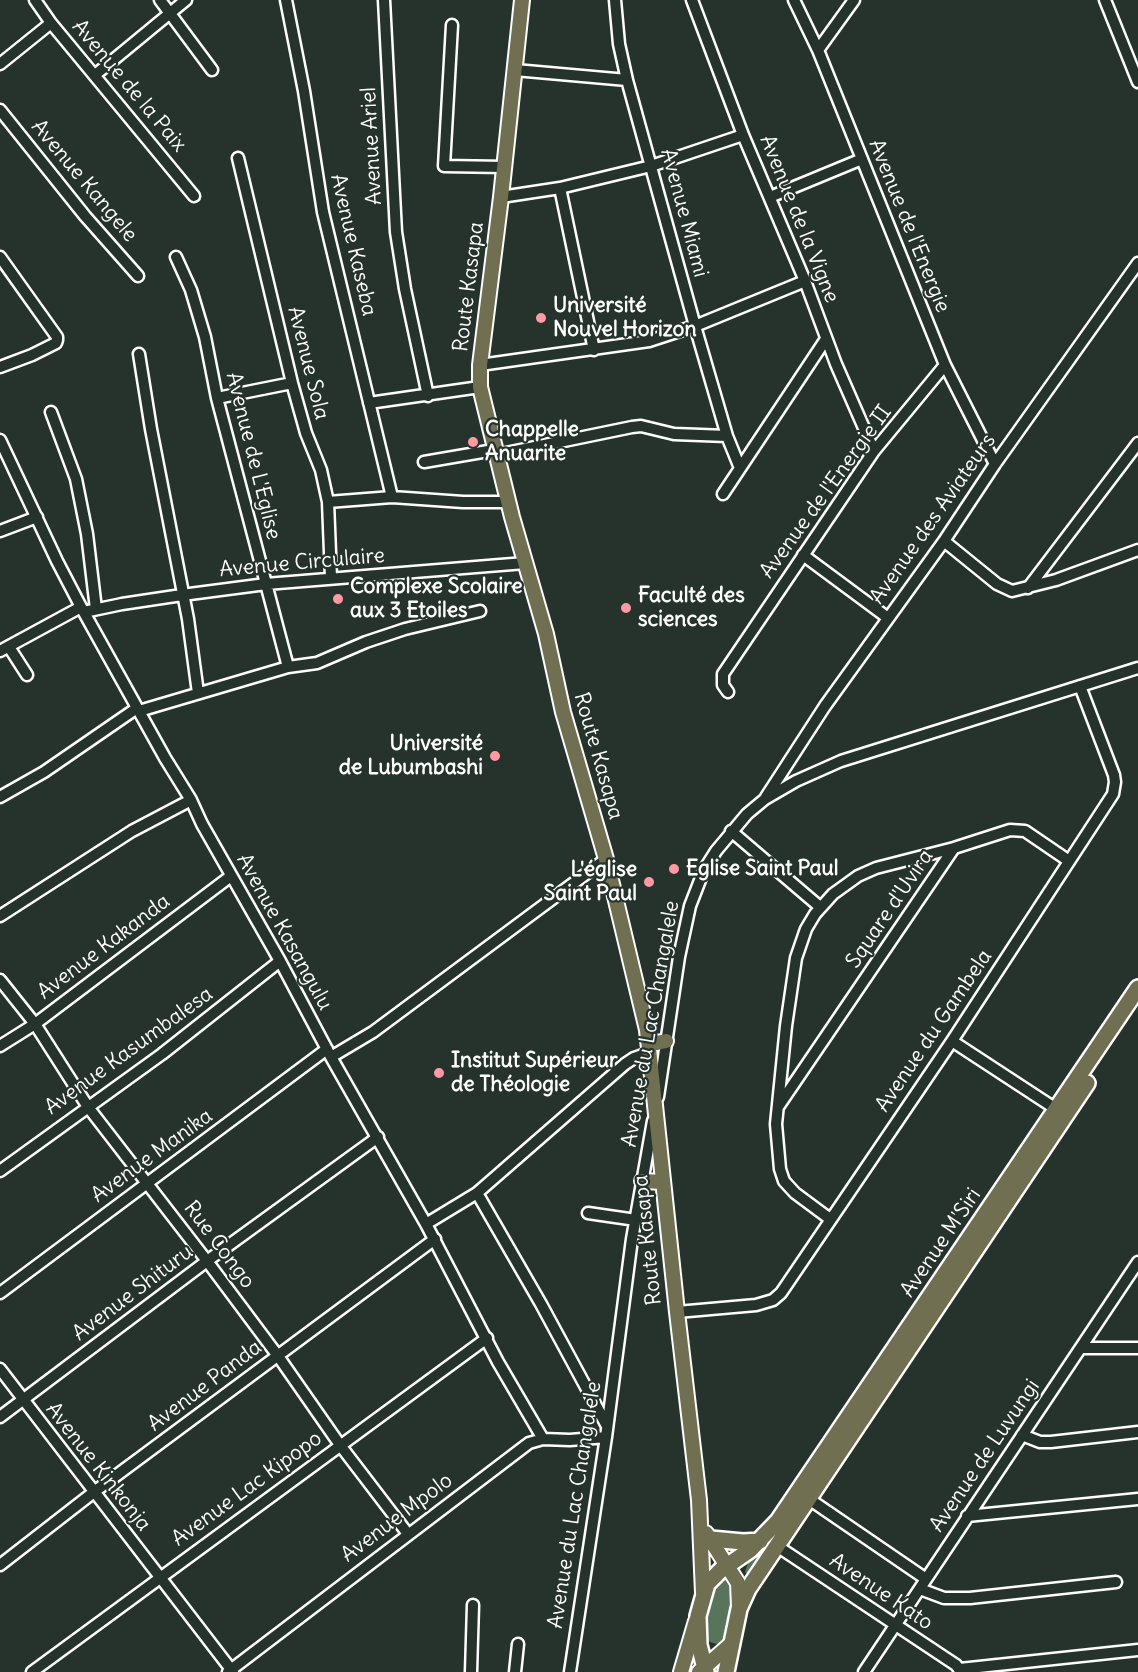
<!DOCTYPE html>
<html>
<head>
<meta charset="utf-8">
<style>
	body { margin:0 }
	canvas { display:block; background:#26332d }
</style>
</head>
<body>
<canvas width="1138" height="1672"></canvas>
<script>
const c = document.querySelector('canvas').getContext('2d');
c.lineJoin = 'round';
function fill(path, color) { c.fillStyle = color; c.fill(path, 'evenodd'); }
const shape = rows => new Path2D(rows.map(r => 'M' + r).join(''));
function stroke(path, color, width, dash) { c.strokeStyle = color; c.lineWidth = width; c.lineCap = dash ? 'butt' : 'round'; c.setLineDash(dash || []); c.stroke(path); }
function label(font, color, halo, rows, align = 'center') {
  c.font = font + ' Delius,sans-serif'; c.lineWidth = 4.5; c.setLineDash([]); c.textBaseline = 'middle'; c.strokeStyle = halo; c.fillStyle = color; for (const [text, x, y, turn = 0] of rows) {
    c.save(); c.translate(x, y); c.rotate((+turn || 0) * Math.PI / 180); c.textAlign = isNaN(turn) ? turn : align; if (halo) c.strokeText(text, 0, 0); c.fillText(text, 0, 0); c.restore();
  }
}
fill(shape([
	[769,1546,750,1578,745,1572,748,1563],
	[727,1577,738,1585,725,1641,717,1644,710,1642,706,1636,706,1624,716,1585,719,1580]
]), '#58745a');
const minor = shape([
	[35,0,51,23,194,196],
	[160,0,212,70],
	[286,0,304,91,323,212,392,497],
	[384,0,396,232,405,289,428,396],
	[615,0,619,44,627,80,695,326,727,436,740,468],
	[692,0,743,135,805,281,836,364,874,451],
	[794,0,818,50,945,365,995,464],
	[1105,0,1138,82],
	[452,25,444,166,504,167],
	[818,50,854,0],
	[0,64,51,23],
	[515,70,627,80],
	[95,75,186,0],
	[0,110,85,216,138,276],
	[238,158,292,383,306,433,321,470,328,502,331,578],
	[560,188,594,350],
	[501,197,560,188,651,166,743,135],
	[770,197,862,159],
	[0,257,57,337,57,340,56,343,32,355,0,367],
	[176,257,191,290,205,337,217,398,288,667],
	[139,354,151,429,188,619,198,693],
	[480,365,649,341,695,326,805,281],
	[217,398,292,383],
	[369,403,480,387],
	[51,412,76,479,87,534,96,609],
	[0,440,57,561,81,607,165,758,191,800,202,824,280,961,331,1057,426,1224,498,1362,543,1439],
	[496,455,632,427,641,426,674,434,727,436],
	[424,462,494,450],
	[723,494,826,339],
	[328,502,392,497,463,502,508,502],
	[0,531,37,517],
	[944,541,997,584,1012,591,1056,580,1138,550],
	[803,555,888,618],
	[1028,588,1138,443],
	[84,612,122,604,182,595,266,584,525,563],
	[9,647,27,675],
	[0,651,81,607],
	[728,692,723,685,723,674,874,451,945,365],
	[139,711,288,667,317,663,366,642,405,629,480,611],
	[0,797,44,772,137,708],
	[766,797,825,706,944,541,995,464,1138,263],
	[731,831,820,907],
	[0,916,132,831,191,800],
	[0,980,35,1024,88,1107,207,1261,278,1356,340,1445,408,1534],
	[952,1041,1056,1109],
	[0,1046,35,1024,231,876],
	[331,1057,373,1032,606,859],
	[658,1097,679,957,690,906,704,870,716,851,747,814,765,799,796,781,841,761,1138,668],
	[778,1107,954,848],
	[0,1171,162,1054,280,961],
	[588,1213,636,1220],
	[830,1219,795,1193,784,1181,780,1169,776,1124,786,1026,796,958,806,929,815,914,833,894,858,876,876,868,954,848,1010,830,1025,831,1069,861],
	[426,1224,477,1193],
	[0,1293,327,1049],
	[677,1312,756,1305,773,1300,781,1293,952,1041,1113,794,1115,782,1114,775,1080,686],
	[1082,1348,1138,1348],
	[0,1369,233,1672],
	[0,1417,207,1261,378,1137],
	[607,1426,541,1304,477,1193,625,1064,634,1058,651,1052],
	[1022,1435,1040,1442,1051,1442,1138,1432],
	[809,1499,926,1579],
	[967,1516,1138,1499],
	[777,1546,956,1665,961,1672],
	[0,1565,94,1492,435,1239],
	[920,1589,944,1598,970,1598,1116,1582],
	[960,1669,1138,1650],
	[32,1672,487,1338],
	[228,1672,529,1443,543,1439,570,1440,606,1437],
	[471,1672,473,1605],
	[515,1672,518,1644],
	[570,1672,606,1437,632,1239,653,1121],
	[864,1672,1138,1262]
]);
const major = shape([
	[522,0,501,197,480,365,480,387,512,517,546,634,563,712,606,859,647,1030,677,1312,699,1500,703,1593],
	[649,1041,657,1043,666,1041],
	[642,1181,663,1182],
	[706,1533,738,1583,739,1607],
	[681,1672,696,1621],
	[699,1672,731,1644]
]);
const highway = shape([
	[711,1539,743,1542,760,1541],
	[706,1672,699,1645,698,1616,707,1584,721,1570,750,1550,778,1521,1138,988],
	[726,1672,739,1609,748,1589,1087,1083]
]);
stroke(minor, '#fff', 15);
stroke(major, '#fff', 18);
stroke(highway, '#fff', 20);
stroke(minor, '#26332d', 10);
stroke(major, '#706f52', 14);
stroke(highway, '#706f52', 15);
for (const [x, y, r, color] of [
	[541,318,6,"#ff9aa2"],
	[473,442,6,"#ff9aa2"],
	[338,599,6,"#ff9aa2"],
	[626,608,6,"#ff9aa2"],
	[495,756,6,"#ff9aa2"],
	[674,869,6,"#ff9aa2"],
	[649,882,6,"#ff9aa2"],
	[439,1073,6,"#ff9aa2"]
]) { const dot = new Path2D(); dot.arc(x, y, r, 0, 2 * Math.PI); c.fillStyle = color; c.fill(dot); stroke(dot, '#26332d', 2); }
label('21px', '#fff', '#26332d', [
	["Avenue de la Paix",129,86,50],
	["Avenue Ariel",372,146,-93],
	["Avenue Kangele",84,181,50],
	["Avenue Miami",684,213,75],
	["Avenue de la Vigne",799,219,68],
	["Avenue de l'Energie",909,226,68],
	["Avenue Kaseba",353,245,77],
	["Route Kasapa",469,287,-83],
	["Avenue Sola",308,363,76],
	["Avenue de L'Eglise",253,456,76],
	["Avenue de l'Energie II",826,492,-54],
	["Avenue des Aviateurs",933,519,-55],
	["Avenue Circulaire",302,563,-5],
	["Route Kasapa",598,756,74],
	["Square d'Uvira",890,909,-56],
	["Avenue Kasangulu",284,932,61],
	["Avenue Kakanda",104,947,-37],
	["Avenue du Lac Changalele",651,1024,-80],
	["Avenue du Gambela",934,1031,-56],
	["Avenue Kasumbalesa",129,1051,-36],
	["Avenue Manika",152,1156,-36],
	["Route Kasapa",648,1240,-96],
	["Avenue M'Siri",941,1243,-56],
	["Rue Congo",219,1245,53],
	["Avenue Shituru",133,1293,-37],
	["Avenue Panda",205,1386,-37],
	["Avenue de Luvungi",985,1456,-56],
	["Avenue Kinkonja",98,1467,52],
	["Avenue Lac Kipopo",247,1489,-36],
	["Avenue du Lac Changalele",575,1505,-81],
	["Avenue Mpolo",397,1518,-37],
	["Avenue Kato",881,1592,34]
]);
label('bold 21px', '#fff', '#26332d', [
	["Université",553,306],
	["Nouvel Horizon",553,330],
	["Chappelle",485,430],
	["Anuarite",485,454],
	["Complexe Scolaire",350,587],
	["aux 3 Etoiles",350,611],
	["Faculté des",638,596],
	["sciences",638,620],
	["Université",483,744,"right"],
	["de Lubumbashi",483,768,"right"],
	["Eglise Saint Paul",686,869],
	["L'église",637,870,"right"],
	["Saint Paul",637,894,"right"],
	["Institut Supérieur",451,1061],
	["de Théologie",451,1085]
], 'left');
</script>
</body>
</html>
